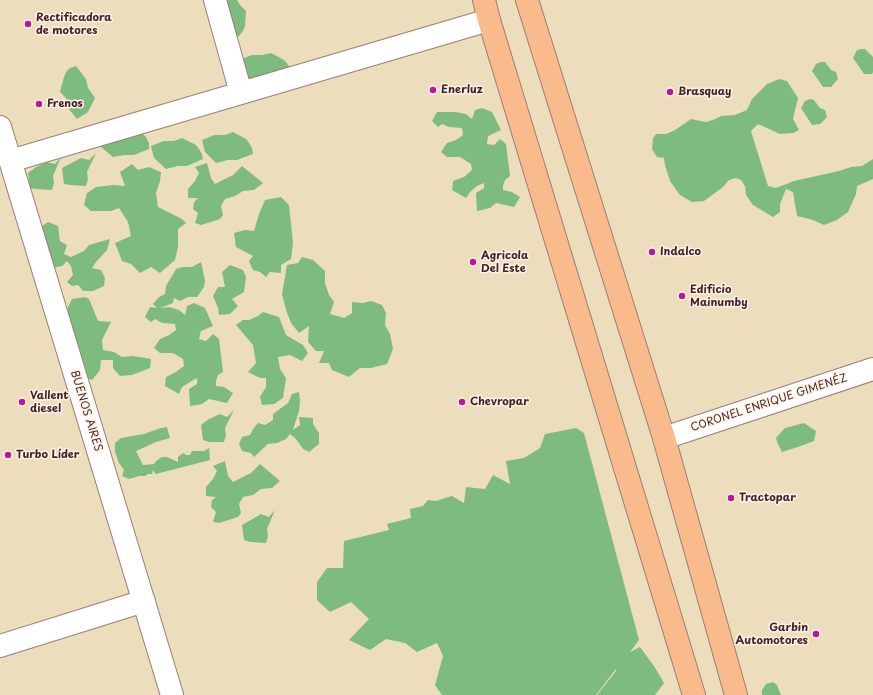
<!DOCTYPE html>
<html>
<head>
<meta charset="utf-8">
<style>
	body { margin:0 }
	canvas { display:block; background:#ecdebc }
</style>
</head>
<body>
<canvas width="873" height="695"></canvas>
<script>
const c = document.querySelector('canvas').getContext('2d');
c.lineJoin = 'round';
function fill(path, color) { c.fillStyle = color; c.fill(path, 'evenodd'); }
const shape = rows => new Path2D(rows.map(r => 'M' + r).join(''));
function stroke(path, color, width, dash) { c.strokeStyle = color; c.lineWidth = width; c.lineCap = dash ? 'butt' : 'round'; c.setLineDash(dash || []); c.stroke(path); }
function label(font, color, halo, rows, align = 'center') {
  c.font = font + ' "Playpen Sans",sans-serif'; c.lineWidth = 3; c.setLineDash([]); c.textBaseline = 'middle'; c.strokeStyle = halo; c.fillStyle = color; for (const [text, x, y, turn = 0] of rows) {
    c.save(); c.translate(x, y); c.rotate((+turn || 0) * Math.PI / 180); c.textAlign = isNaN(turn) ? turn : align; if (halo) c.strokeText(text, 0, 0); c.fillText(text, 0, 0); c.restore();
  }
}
fill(shape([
	[214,0,237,0,240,5,246,11,245,26,243,31,239,36,234,39],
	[862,49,865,49,873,57,873,72,872,74,864,74,853,58,857,50],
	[271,53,284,60,287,63,290,68,254,83,243,73,239,60,252,55,262,55],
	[821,62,825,62,831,70,836,72,838,79,831,87,823,87,812,71,816,64],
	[76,66,86,79,88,88,95,98,88,112,77,119,68,108,66,98,60,92,64,77,66,72,70,68],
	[779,79,787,81,798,98,793,119,799,130,793,133,780,134,758,124,751,131,768,186,776,188,794,181,839,171,851,167,862,166,873,159,873,179,857,186,856,194,848,212,837,220,824,225,813,220,797,216,793,192,786,189,780,204,780,212,773,217,753,205,746,195,745,186,741,180,736,178,729,180,723,187,704,201,692,202,680,195,670,181,665,165,664,158,657,157,652,149,653,138,656,134,666,134,675,130,691,119,706,122,713,120,721,116,735,115,747,110,752,99,767,84],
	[810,99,814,100,820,108,825,110,827,117,820,124,812,125,801,108,805,101],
	[482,108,492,112,501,130,488,136,487,144,494,145,500,139,506,144,510,176,505,180,503,186,503,190,512,192,520,197,514,207,496,203,490,208,477,211,476,193,484,188,484,183,477,186,470,192,466,198,452,190,453,181,464,177,472,170,471,164,460,157,447,157,441,152,447,143,456,140,463,135,462,128,449,127,442,124,438,127,432,121,437,112,456,112,466,114,472,119,475,110],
	[129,127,143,134,146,137,149,143,149,149,134,155,124,155,113,157,101,147,98,135],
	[233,132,246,139,249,143,252,148,253,154,237,160,228,160,216,163,205,152,202,140,214,135,225,135],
	[182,138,196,145,199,149,202,154,203,159,187,166,178,166,166,169,154,158,151,146,164,141,174,141],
	[96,153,87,172,88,179,86,186,71,185,64,184,62,168,81,158,89,160],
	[61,157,53,176,54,183,52,190,36,189,30,188,28,173,36,167,47,162,55,164],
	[207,163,211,178,215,184,233,175,242,166,263,183,254,190,243,191,235,196,225,199,221,206,223,215,220,219,201,225,195,223,198,213,193,209,194,202,198,198,188,198,188,189,195,181,199,173,195,167],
	[132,164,138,170,149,167,161,172,160,181,156,193,158,207,182,219,186,223,178,229,178,247,175,260,160,273,151,267,140,273,131,264,122,261,115,243,131,236,128,222,119,208,111,211,91,211,84,205,87,193,96,187,114,185,125,186,120,172],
	[281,197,289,205,293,243,291,259,281,265,281,273,270,272,266,277,260,272,253,270,249,261,253,256,236,247,234,233,245,230,254,231,259,214,265,200],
	[48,222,58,226,60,241,67,245,64,254,71,257,84,251,89,245,110,239,107,250,96,262,92,268,101,270,105,278,104,286,93,291,83,291,78,285,72,286,67,282,73,275,71,266,67,261,62,266,53,268,36,230],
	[302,257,313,260,325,271,325,283,329,295,334,302,330,314,344,318,352,313,352,302,363,303,371,301,382,305,386,313,385,325,390,334,393,349,387,364,371,368,360,368,349,377,332,370,329,363,319,363,324,351,316,351,308,342,309,326,299,333,291,323,286,310,282,294,287,265,298,263],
	[201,262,205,281,204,287,197,297,188,297,180,301,174,298,173,303,160,308,169,307,179,310,185,315,187,306,194,303,205,308,213,326,201,331,199,339,206,341,213,334,219,339,223,372,218,375,216,381,216,386,224,387,233,393,227,403,209,399,202,404,190,406,189,389,197,384,197,378,190,382,182,387,179,394,165,386,166,377,176,372,184,366,183,359,173,353,160,353,154,348,160,339,169,335,176,330,175,324,162,323,155,319,151,322,145,317,150,307,157,308,153,304,159,297,165,294,166,286,176,269,182,267,192,267],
	[230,265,243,270,246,277,244,292,232,299,238,306,230,314,219,315,218,308,213,296,218,287,225,287,222,272],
	[85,297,89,299,98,321,111,322,102,340,103,350,114,352,122,357,133,356,151,359,150,368,132,375,120,376,113,368,113,360,101,360,100,370,92,380,86,377,67,313,68,307,72,299],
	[263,312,279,317,286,335,303,345,308,353,302,361,290,355,278,357,280,369,286,378,283,398,274,404,262,405,260,397,266,387,266,378,260,378,248,372,256,363,253,345,236,325,243,320,249,320,258,316],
	[299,392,300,401,299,411,293,430,300,425,299,417,313,418,313,424,319,433,319,444,309,452,303,449,296,439,290,434,286,439,277,443,268,444,254,457,251,453,242,451,239,444,242,437,250,435,253,429,258,423,265,425,273,420,273,414,288,403,292,394],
	[234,410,225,428,226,435,224,442,209,442,203,440,201,425,209,419,220,414,227,417],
	[804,423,816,431,814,441,798,447,782,452,778,444,776,438,785,428],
	[167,427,170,438,156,442,136,451,143,465,154,464,156,461,162,457,167,457,178,462,178,457,183,453,186,455,190,455,192,451,204,451,209,448,210,460,156,474,153,470,152,474,148,474,145,476,139,476,129,479,122,476,124,470,119,463,115,452,115,443,121,438,144,434,161,428],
	[576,428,584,433,639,640,630,652,640,647,654,666,664,683,655,695,597,695,616,671,616,669,596,695,442,695,435,685,443,656,437,643,417,652,405,643,386,639,370,650,349,640,369,619,351,602,330,612,317,600,317,582,327,568,343,568,344,541,389,530,387,524,411,518,410,509,423,506,428,500,436,501,452,496,464,503,466,487,485,489,493,475,510,484,506,461,524,458,540,448,545,434],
	[225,461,228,476,233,482,251,473,260,464,280,481,272,488,261,489,253,495,243,497,239,504,241,513,238,517,219,523,213,522,216,512,211,507,212,500,216,497,206,496,206,487,213,479,217,471,213,466],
	[275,510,267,529,268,536,266,543,250,542,244,540,242,525,261,514,269,517],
	[773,682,777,685,781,695,762,695,762,690,766,684]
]), '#7dbc7e');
const minor = shape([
	[215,0,241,93],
	[0,127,172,695],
	[10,161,489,20],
	[664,438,873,369],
	[0,646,144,601]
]);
const highway = shape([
	[484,0,489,20,694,695],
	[527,0,664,438,736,695]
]);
stroke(minor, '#9b7e74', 24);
stroke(highway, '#9b7e74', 24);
stroke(minor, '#fff', 22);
stroke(highway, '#fabb8c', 22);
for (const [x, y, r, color] of [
	[28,24,4,"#b5179e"],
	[433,90,4,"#b5179e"],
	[670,92,4,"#b5179e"],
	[39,104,4,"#b5179e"],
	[652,252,4,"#b5179e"],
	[473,262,4,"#b5179e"],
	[682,296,4,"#b5179e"],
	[22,402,4,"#b5179e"],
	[462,402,4,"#b5179e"],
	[8,455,4,"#b5179e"],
	[731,498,4,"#b5179e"],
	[816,634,4,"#b5179e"]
]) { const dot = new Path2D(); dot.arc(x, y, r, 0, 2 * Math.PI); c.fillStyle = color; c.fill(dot); stroke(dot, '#fcf5e5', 1.5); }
label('bold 11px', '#4a1f2b', '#fcf5e5', [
	["Rectificadora",36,18],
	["de motores",36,31],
	["Enerluz",441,90],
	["Brasquay",678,92],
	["Frenos",47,104],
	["Indalco",660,252],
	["Agricola",481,256],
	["Del Este",481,269],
	["Edificio",690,290],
	["Mainumby",690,303],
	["Vallent",30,396],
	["diesel",30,409],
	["Chevropar",470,402],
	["Turbo Líder",16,455],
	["Tractopar",739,498],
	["Garbin",808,628,"right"],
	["Automotores",808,641,"right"]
], 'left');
label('11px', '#4a1f2b', '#fcf5e5', [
	["CORONEL ENRIQUE GIMENÉZ",769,403,-18],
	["BUENOS AIRES",86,411,73]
]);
</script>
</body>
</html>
